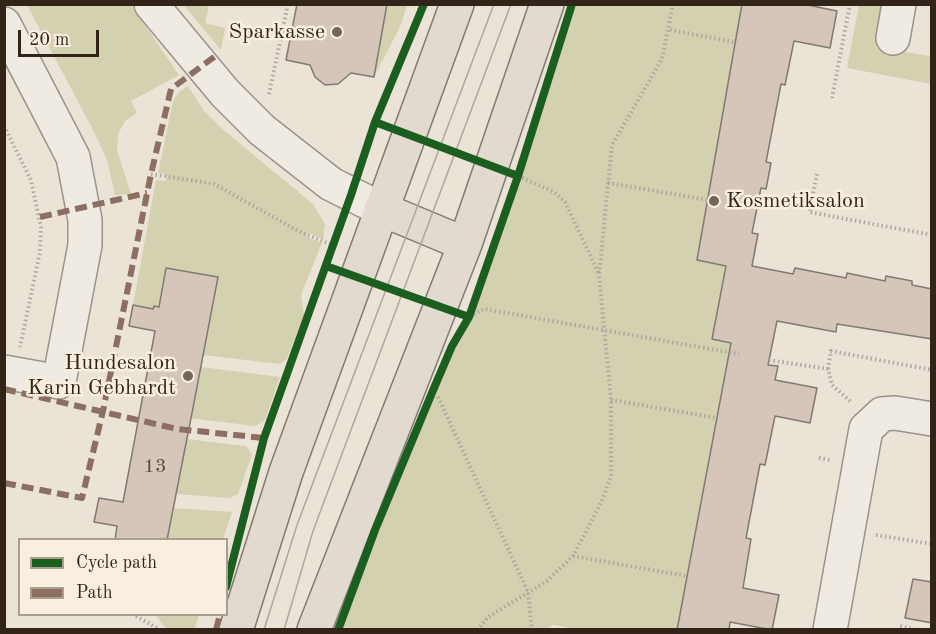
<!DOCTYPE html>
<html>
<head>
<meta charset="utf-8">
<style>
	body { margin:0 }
	#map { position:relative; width:936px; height:634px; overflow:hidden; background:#ebe3d5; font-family:"Old Standard TT",serif }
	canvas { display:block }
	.frame { position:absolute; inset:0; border:6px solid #332419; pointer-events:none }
	.legend { position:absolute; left:18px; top:538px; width:210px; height:78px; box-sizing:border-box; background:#f8efde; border:2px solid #a99e8f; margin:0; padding:8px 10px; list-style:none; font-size:18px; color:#332419 }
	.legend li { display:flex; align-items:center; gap:12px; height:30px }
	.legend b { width:30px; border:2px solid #a99e8f }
	.scale { position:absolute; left:18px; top:30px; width:81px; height:27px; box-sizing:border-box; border:3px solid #332419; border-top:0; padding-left:8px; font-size:18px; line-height:21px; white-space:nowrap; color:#332419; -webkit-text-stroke:4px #f8efde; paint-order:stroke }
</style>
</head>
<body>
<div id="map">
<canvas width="936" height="634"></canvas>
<div class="frame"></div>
<ul class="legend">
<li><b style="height:8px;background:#1b5e20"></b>Cycle path</li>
<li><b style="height:8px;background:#8d6e63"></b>Path</li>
</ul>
<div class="scale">20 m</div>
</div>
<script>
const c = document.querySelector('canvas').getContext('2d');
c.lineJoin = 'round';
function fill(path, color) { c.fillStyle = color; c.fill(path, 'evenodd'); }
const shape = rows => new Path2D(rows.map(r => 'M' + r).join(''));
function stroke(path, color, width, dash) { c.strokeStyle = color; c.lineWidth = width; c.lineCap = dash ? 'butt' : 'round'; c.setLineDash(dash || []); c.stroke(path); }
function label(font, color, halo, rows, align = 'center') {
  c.font = font + ' "Old Standard TT",serif'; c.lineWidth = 5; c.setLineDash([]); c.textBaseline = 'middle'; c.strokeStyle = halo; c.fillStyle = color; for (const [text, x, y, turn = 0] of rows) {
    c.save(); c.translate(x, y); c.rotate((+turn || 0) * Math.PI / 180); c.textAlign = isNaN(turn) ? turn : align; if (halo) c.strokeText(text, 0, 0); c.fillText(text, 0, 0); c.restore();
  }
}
fill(shape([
	[27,5,131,5,179,75,131,101,137,113,125,121,118,134,117,150,131,194,115,195,107,160,93,130],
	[184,5,209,5,205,23,225,28,221,50],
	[387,5,407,5,400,27,374,77],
	[572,5,742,5,732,57,736,59,697,260,726,266,718,305,741,345,727,362,695,531,696,559,690,559,678,628,681,629,582,630,553,625,545,630,338,630,375,530,434,388,452,346,469,317,518,176],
	[859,5,885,5,887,7,878,48,931,56,931,84,847,68],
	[188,86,204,111,221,128,313,204,325,224,323,239,309,233,306,237,322,243,301,295,304,315,287,358,280,364,203,355,217,277,166,268,159,307,154,306,153,309,133,305,156,180,166,181,166,174,158,173,173,101,180,91],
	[201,367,280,377,265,420,255,426,180,417,192,412],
	[186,439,246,446,252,455,238,494,230,498,176,494],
	[173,508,232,512,223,539,167,540],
	[156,615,199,615,194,630,166,629]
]), '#d4d1b1');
const building = shape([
	[297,4,387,4,374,77,351,73,338,84,325,85,315,77,310,65,286,60,297,4],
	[742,4,803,4,837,11,830,48,794,41,785,85,781,84,766,162,771,163,766,189,761,188,752,233,758,234,752,266,793,274,795,268,846,278,847,273,885,281,886,276,912,281,912,285,932,289,932,339,837,324,836,332,777,321,768,365,778,366,775,380,817,388,810,423,775,416,765,465,760,464,746,538,751,539,743,588,779,595,772,630,730,622,729,630,677,630,731,343,712,339,726,266,697,260,742,4],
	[166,268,218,277,192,413,167,540,115,540,117,526,94,522,99,498,123,502,155,331,129,326,133,305,153,309,154,306,159,307,166,268],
	[913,579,932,582,932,623,905,618,913,579]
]);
fill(building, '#d5c6b9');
stroke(building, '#817a72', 1.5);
const minor = shape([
	[151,4,225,93,262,130,331,184,381,209],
	[4,24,73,157,85,220,85,245,59,382,4,372],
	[893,38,899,4],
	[830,630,866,429,882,414,895,413,932,419]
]);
const major = shape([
	[381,209,465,244],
	[236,630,286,472,457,4],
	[314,630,465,244,547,4]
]);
stroke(minor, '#9b948b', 36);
stroke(major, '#817a72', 36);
stroke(shape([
	[418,14,420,4],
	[670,30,735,42],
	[269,94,288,4],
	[832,98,850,4],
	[4,126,31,180,41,228,40,252,20,347],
	[151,174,214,184,302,233,333,245],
	[817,174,809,212,932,235],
	[518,176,554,192,565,202,599,274],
	[608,183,709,200],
	[470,317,484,309,739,354],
	[769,360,828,369,832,385,851,402],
	[828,369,831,351,932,370],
	[438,397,528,592,532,630],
	[611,400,717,418],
	[819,458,830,460],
	[876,535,932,544],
	[573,556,686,576],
	[136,616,160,630],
	[477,630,488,617,547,581,573,556,602,501,611,476,611,400,599,275,612,145,662,59,673,4],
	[899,630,900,626,917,630]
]), '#aca8a0', 4, [1.5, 3]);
stroke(minor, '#efebe3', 33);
stroke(major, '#e2dace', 33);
stroke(shape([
	[264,630,297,525,494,4],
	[284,630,313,531,511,4]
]), '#aca8a0', 1.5);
stroke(shape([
	[40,217,147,193],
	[4,389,177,429,264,438],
	[4,483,82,498,103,411,151,174,171,89,218,54],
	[216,630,220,614]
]), '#8d6e63', 6, [12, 6]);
stroke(shape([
	[375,122,518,176],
	[326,266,469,317],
	[226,587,264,438,351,195,375,122,424,4],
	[338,630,375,530,434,388,452,346,469,317,518,176,572,4]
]), '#1b5e20', 8);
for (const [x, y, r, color] of [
	[337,32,6,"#73675b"],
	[714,201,6,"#73675b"],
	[188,376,6,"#73675b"]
]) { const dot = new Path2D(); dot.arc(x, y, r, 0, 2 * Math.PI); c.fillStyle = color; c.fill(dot); stroke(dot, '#f8efde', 2); }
label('20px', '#5c4c41', null, [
	["13",155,467]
]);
label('22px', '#332419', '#f8efde', [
	["Sparkasse",325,32],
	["Kosmetiksalon",726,201,"left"],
	["Hundesalon",176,363],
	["Karin Gebhardt",176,388]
], 'right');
</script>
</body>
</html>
